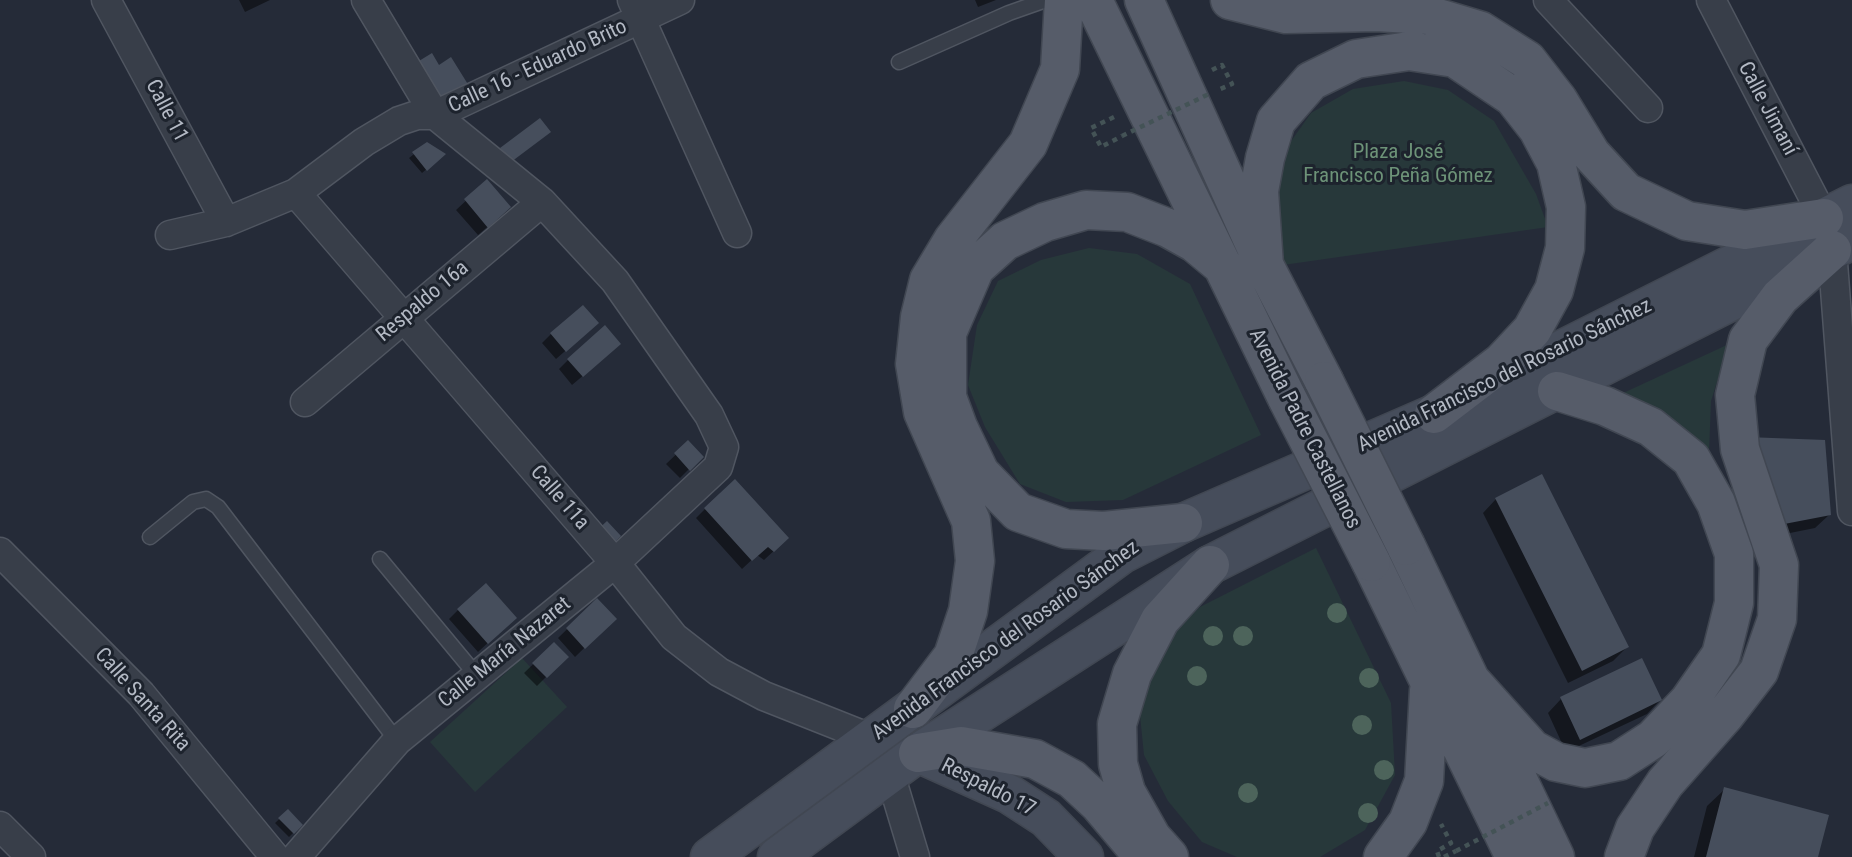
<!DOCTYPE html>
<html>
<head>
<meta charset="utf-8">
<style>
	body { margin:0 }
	canvas { display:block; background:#252b38 }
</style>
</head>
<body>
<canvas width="1852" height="857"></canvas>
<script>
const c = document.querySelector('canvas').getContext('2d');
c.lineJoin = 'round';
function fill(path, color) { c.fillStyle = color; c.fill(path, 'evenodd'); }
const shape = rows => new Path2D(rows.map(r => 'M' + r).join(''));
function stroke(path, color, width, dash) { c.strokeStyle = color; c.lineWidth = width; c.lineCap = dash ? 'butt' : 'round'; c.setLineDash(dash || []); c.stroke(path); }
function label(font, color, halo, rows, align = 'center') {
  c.font = font + ' "Roboto Condensed",sans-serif'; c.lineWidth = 6; c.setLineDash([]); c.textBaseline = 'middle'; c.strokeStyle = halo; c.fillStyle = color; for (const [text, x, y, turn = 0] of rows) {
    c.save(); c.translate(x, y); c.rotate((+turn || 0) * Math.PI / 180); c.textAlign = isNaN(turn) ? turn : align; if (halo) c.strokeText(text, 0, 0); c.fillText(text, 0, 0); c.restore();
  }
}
fill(shape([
	[1404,81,1448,90,1494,121,1536,194,1548,227,1283,265,1271,205,1282,154,1311,113,1353,89],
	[1089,248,1137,254,1190,284,1261,435,1123,500,1066,502,1020,484,985,427,968,385,977,325,998,281,1041,260],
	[1729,344,1711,401,1709,452,1695,456,1619,395],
	[1316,548,1391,703,1395,775,1365,830,1320,857,1237,857,1202,842,1168,801,1144,755,1139,705,1161,644,1200,607],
	[522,658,567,707,475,792,430,742]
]), '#27383a');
fill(shape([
	[239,0,270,0,245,12],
	[975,0,996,0,978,7],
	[427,144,440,158,422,173,409,158],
	[487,181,500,216,478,235,456,210],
	[587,332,556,359,542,343,551,334],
	[610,353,572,385,559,369,568,360],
	[688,443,701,457,680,478,666,464],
	[1733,452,1829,515,1815,528,1765,538],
	[1496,499,1627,647,1613,661,1568,683,1483,513],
	[705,509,778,547,764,560,757,555,742,569,696,518],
	[597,600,614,619,575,657,558,638],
	[458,610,505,627,478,652,449,619],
	[554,644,566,657,537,686,524,673],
	[1561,699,1660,700,1647,714,1566,752,1548,713],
	[1725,789,1816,857,1694,857,1707,806],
	[288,811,301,825,289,837,275,823]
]), '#0007');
fill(shape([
	[432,53,439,65,451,57,469,86,449,97,440,96,419,61],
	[540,118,551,132,511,162,500,148],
	[427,142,446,154,427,171,412,152],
	[487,179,511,207,488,228,464,199],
	[583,305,599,323,566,352,550,333],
	[605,325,621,344,583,377,567,359],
	[1746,437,1825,440,1831,515,1779,525],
	[688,440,704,457,690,471,674,453],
	[1542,474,1629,647,1582,671,1495,498],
	[735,479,789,538,774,552,768,547,752,561,704,508],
	[607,521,621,536,609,548,594,533],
	[486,583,517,618,488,644,457,609],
	[597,598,617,619,585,649,566,628],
	[554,642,569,657,547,678,532,663],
	[1642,658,1662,700,1580,740,1560,697],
	[1724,787,1829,815,1818,857,1706,857],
	[288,809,303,825,294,834,278,818]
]), '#464e5c');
const lane = shape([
	[899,62,1009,13,1046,0],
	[150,537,193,502,206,499,218,507,397,741],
	[380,559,477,676]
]);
const street = shape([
	[106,0,226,222],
	[632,0,737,233],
	[1548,0,1648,108],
	[1711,0,1824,218,1832,250,1852,511],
	[296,193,615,563,674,637,719,672,764,696,870,738],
	[170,235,226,222,296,193,364,142,399,121,417,115,435,115,680,0],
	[305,402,542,202],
	[0,552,141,694,275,857],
	[890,774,915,857],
	[0,826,31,857],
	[296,857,397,741,615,563,718,467,724,447,709,415,615,281,542,202,435,115,366,0]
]);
const secondary = shape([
	[918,753,1009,794,1046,818,1084,857],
	[710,857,1122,554,1183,523,1434,414,1852,204],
	[777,857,918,753,1210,565,1852,240]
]);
const primary = shape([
	[1093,0,1287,398],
	[1144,0,1264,265,1324,381],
	[1230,0,1286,14,1376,12,1428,15,1481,31,1527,60,1558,100,1591,154,1626,192,1687,221,1745,230,1824,218],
	[1264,265,1259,191,1265,158,1276,121,1311,81,1356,59,1409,51,1455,58,1513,97,1538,129,1556,163,1566,207,1565,248,1554,290,1532,330,1502,362,1434,414],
	[1183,523,1104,531,1066,529,1018,512,980,473,958,427,947,397,947,333,975,268,1005,241,1045,222,1086,210,1127,212,1168,228,1195,243,1224,267],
	[1406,546,1555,857],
	[1371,562,1515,857],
	[1470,680,1532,749,1556,762,1585,768,1619,761,1653,739,1689,701,1721,655,1734,603,1734,554,1716,503,1691,459,1651,427,1605,406,1557,391],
	[913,709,953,656,968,611,975,561,971,521,923,412,915,364,920,317,929,280,953,240,1028,144,1060,69,1064,0],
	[918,753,961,746,1035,759,1072,779,1099,804,1142,855],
	[1169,857,1152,838,1126,792,1118,764,1117,724,1132,674,1160,620,1210,565],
	[1383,857,1408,822,1424,781,1429,690],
	[1624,857,1635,828,1665,783,1725,715,1759,671,1777,619,1779,565,1740,449,1735,395,1748,340,1780,297,1832,250]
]);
stroke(lane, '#505661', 17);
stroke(street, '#505661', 31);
stroke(secondary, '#414752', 41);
stroke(primary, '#414752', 41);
stroke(shape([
	[1212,70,1222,65,1232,84,1218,90],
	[1114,117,1091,128,1101,147,1122,136],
	[1439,857,1437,851,1451,843,1441,824],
	[1444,857,1456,851]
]), '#445356', 4.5, [5, 5]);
stroke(lane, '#383e49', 14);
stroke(street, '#383e49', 28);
stroke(secondary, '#464d5b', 38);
stroke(primary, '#565c69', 38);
const primaryBridge = shape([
	[1324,381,1406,546],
	[1287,398,1371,562]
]);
stroke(primaryBridge, '#414752', 41, []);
stroke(shape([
	[1122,136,1211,93],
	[1456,851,1548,803]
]), '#445356', 4.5, [5, 5]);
stroke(primaryBridge, '#565c69', 38);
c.fillStyle = '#4d645b';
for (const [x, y] of [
	[1337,613],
	[1213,636],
	[1243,636],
	[1197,676],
	[1369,678],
	[1362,725],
	[1384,770],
	[1248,793],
	[1368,813]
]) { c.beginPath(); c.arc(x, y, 10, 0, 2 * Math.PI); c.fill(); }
label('21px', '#b3b9c4', '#1d232d', [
	["Calle 16 - Eduardo Brito",538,67,-25],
	["Calle Jimaní",1767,109,62],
	["Calle 11",166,111,62],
	["Respaldo 16a",423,302,-40],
	["Avenida Francisco del Rosario Sánchez",1505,376,-26],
	["Avenida Padre Castellanos",1304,429,63],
	["Calle 11a",559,498,49],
	["Avenida Francisco del Rosario Sánchez",1006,641,-36],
	["Calle María Nazaret",505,653,-39],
	["Calle Santa Rita",142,700,48],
	["Respaldo 17",988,788,27]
]);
label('21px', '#6d9378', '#1d232d', [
	["Plaza José",1398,153],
	["Francisco Peña Gómez",1398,177]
]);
</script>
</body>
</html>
